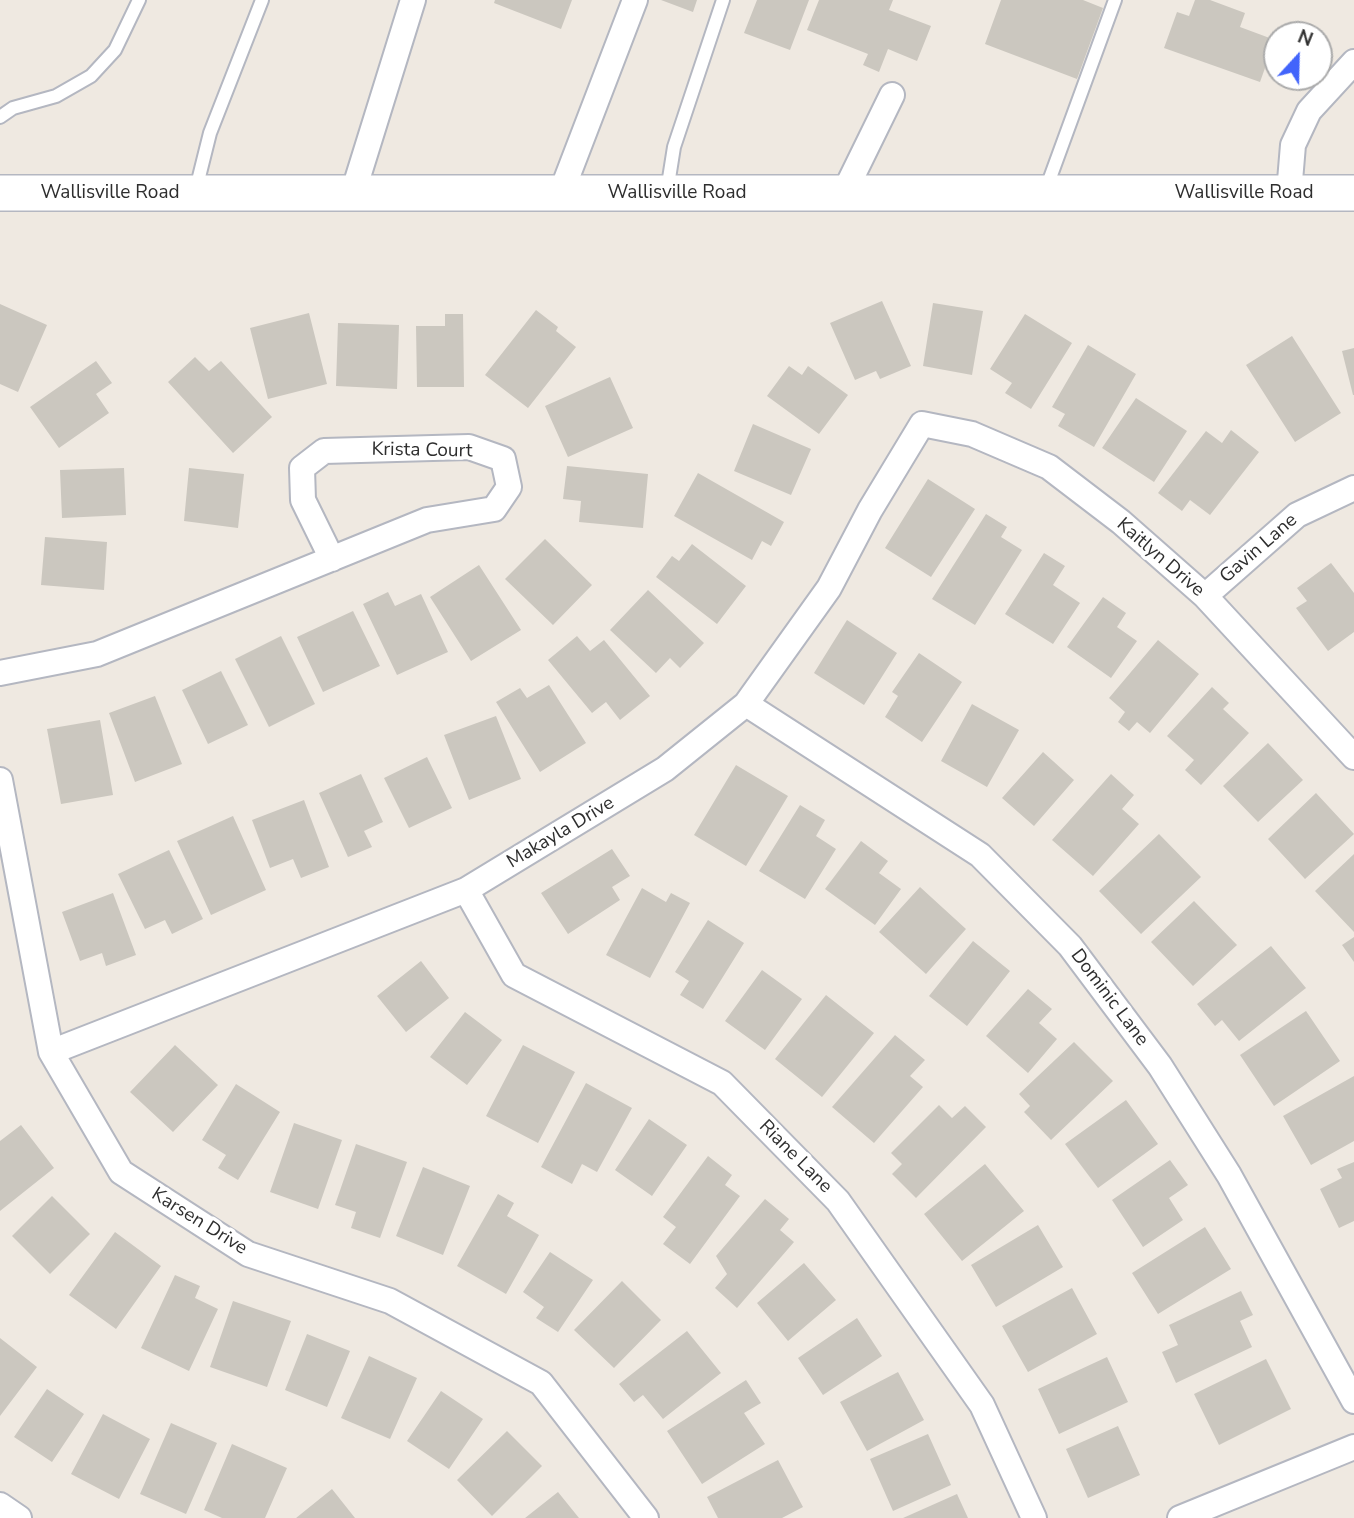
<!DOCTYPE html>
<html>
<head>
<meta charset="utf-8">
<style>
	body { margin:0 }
	#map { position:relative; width:1354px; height:1518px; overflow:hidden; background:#efe9e1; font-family:"Nunito Sans",sans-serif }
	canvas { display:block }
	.north { position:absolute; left:1263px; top:21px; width:70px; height:70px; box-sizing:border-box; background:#fff; border:2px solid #ababab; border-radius:50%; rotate:22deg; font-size:19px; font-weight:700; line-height:28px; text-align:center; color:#2e2e2e }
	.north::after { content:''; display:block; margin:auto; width:24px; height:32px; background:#4264fb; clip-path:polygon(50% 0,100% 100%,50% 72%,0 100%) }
</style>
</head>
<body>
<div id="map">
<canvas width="1354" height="1518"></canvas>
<div class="north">N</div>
</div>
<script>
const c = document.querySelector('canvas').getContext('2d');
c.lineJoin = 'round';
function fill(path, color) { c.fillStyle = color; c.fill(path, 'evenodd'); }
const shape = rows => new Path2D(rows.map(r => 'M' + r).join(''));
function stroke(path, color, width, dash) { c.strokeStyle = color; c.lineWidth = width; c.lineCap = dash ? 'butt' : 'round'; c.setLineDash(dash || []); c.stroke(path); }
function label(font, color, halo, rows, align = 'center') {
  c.font = font + ' "Nunito Sans",sans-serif'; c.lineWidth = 7; c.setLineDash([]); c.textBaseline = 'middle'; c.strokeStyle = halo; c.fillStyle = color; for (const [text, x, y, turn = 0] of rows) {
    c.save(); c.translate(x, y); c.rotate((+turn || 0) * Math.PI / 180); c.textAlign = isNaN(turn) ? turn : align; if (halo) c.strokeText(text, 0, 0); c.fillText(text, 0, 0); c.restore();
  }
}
fill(shape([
	[495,0,572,0,561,29,494,3],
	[661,0,697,0,693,12],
	[757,0,809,0,790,50,744,33],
	[819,0,893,0,889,10,931,26,917,61,888,49,879,72,863,65,868,54,807,30],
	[1001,0,1083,0,1103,8,1077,79,985,44],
	[1195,0,1210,0,1245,13,1240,27,1275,40,1260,82,1164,48,1177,12,1189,16],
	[882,301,911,366,880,379,876,371,855,380,830,323],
	[933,303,983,311,972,375,923,366],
	[0,304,47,325,18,392,0,384],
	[536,310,558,327,556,331,576,347,528,408,485,375],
	[309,313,327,384,268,399,250,328],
	[445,314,463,314,464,387,417,387,416,326,445,326],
	[1025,314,1072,343,1031,409,1005,393,1012,383,990,369],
	[338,323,399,325,397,389,336,386],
	[1292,336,1341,413,1295,442,1246,365],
	[1088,345,1136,374,1094,447,1058,426,1065,414,1052,407],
	[1354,348,1354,395,1353,395,1342,351],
	[195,357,209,371,221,361,272,417,233,453,168,382],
	[96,361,112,383,96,394,109,413,59,448,30,407],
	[789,366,802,375,808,366,848,395,819,434,767,396],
	[610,377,633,428,568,457,545,406],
	[1136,398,1187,431,1154,482,1102,448],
	[753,424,811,449,791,495,734,471],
	[1231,430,1259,452,1210,515,1190,500,1182,511,1158,493,1206,431,1222,443],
	[567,466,648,474,643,528,579,522,581,501,563,499],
	[124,468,126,515,62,518,60,470],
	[189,468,244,474,238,528,184,521],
	[698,473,784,522,771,546,762,541,752,560,674,516],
	[928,479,975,509,931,577,885,548],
	[986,514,1007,527,1001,537,1022,550,975,625,932,599],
	[45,537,107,542,104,590,41,585],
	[545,539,592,585,553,625,505,579],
	[692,544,746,586,717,624,656,577,672,556,679,561],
	[1044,553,1065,566,1053,585,1080,603,1053,644,1005,614],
	[1331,563,1354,593,1354,632,1328,651,1296,608,1307,601,1297,588],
	[479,565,521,630,471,661,430,597],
	[648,590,704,643,680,668,670,658,656,673,610,630],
	[388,592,395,606,421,594,448,652,397,675,363,604],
	[1103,597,1126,613,1117,627,1137,641,1111,678,1067,647],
	[353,611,380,666,323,692,297,637],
	[847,620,897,653,864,705,814,673],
	[281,636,315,704,269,727,235,659],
	[577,636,590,651,604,640,650,696,620,720,606,702,592,713,548,660],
	[1158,640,1199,674,1150,733,1137,722,1129,731,1118,722,1125,712,1109,698],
	[919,653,962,682,922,742,885,717,898,696,892,692],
	[221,671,248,725,208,744,182,690],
	[549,685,586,743,540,772,496,702,520,688,527,698],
	[1212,687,1229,703,1223,709,1249,733,1201,785,1185,770,1194,760,1167,736],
	[155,696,182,764,135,782,109,713],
	[972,704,1019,730,987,787,941,761],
	[496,716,521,779,469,800,444,735],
	[100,720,113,795,61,804,47,729],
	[1268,743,1303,780,1258,822,1223,786],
	[1043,752,1074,780,1034,826,1002,798],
	[427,757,452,808,409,828,384,778],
	[736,765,788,796,746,866,694,835],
	[361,774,383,822,364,831,372,847,348,857,319,793],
	[1111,774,1134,795,1122,809,1139,824,1093,876,1052,840],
	[1316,793,1354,834,1305,879,1268,839],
	[304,800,329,867,301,878,293,859,270,868,252,820],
	[800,805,825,820,816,836,836,849,805,899,759,871],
	[233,816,266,890,211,915,177,841],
	[1159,834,1201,877,1141,934,1099,891],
	[861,841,888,861,879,873,901,889,875,925,825,889],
	[612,849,630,876,612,887,620,900,568,934,541,893],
	[169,850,203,919,172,934,165,920,145,929,118,874],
	[1354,854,1354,932,1315,891],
	[920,887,966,929,926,974,879,932],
	[642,888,666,902,671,893,690,903,650,978,606,955],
	[113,893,136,955,106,966,102,953,80,961,62,912],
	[1194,901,1237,945,1193,986,1151,942],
	[708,920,744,943,703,1009,680,995,689,981,675,972],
	[1354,937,1354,962,1342,945],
	[973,941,1010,971,967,1026,929,996],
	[1271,946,1306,988,1239,1041,1222,1020,1215,1026,1197,1004],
	[421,961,449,998,406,1032,377,996],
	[762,970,802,999,765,1050,725,1021],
	[1028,989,1052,1009,1039,1023,1057,1039,1028,1073,986,1036],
	[826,995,874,1033,822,1097,775,1059],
	[1306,1011,1340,1061,1274,1106,1240,1055],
	[465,1012,502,1040,467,1085,430,1057],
	[895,1035,925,1060,910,1076,923,1087,874,1143,832,1107],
	[1074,1042,1113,1081,1051,1140,1024,1112,1030,1106,1019,1094],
	[175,1045,218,1085,173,1132,130,1092],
	[523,1045,575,1072,538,1143,486,1116],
	[1354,1076,1354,1141,1311,1165,1283,1116],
	[586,1083,632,1108,597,1172,582,1164,572,1184,541,1167],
	[236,1084,280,1112,238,1180,218,1168,226,1155,202,1140],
	[1126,1100,1158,1144,1098,1188,1065,1144],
	[939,1105,952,1118,965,1106,986,1127,916,1198,892,1174,902,1164,891,1153],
	[649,1119,687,1145,652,1196,615,1170],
	[294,1123,342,1140,318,1209,270,1192],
	[21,1125,54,1168,0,1211,0,1141],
	[356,1144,407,1162,380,1238,351,1228,356,1212,335,1205],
	[708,1156,732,1175,725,1185,740,1196,690,1264,663,1244,676,1227,663,1217],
	[1170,1160,1188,1185,1169,1198,1183,1220,1143,1247,1112,1200],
	[1354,1162,1354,1221,1339,1228,1320,1189,1342,1178,1337,1169],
	[985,1164,1024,1211,962,1261,924,1214],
	[423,1167,470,1186,443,1255,396,1236],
	[498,1194,514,1203,507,1216,539,1235,506,1294,457,1266],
	[52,1196,90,1234,50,1274,12,1236],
	[765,1199,789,1219,780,1230,794,1242,737,1308,715,1288,727,1274,716,1256],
	[1038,1225,1063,1267,996,1307,971,1265],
	[1205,1227,1231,1269,1158,1314,1132,1273],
	[115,1232,161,1266,116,1329,69,1295],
	[550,1252,593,1280,558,1332,536,1318,544,1307,523,1292],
	[804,1263,836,1300,788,1341,757,1303],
	[175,1275,200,1286,195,1298,218,1309,189,1371,141,1348],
	[622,1281,661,1320,614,1368,574,1330],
	[1072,1288,1097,1334,1028,1372,1002,1326],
	[1241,1291,1253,1315,1240,1321,1252,1347,1176,1383,1162,1352,1178,1345,1169,1325],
	[233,1301,291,1321,267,1387,210,1367],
	[857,1318,882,1356,823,1395,798,1358],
	[687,1331,721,1373,663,1419,643,1395,634,1402,619,1384],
	[307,1334,350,1351,327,1407,285,1390],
	[0,1338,37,1367,0,1416],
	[369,1356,417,1378,390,1439,341,1418],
	[1107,1357,1128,1402,1059,1434,1038,1389],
	[1266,1359,1291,1409,1219,1445,1194,1394],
	[898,1372,924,1420,867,1451,840,1402],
	[746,1380,761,1403,744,1413,765,1444,702,1484,667,1431],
	[47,1389,84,1414,52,1462,14,1437],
	[441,1391,483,1419,449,1469,407,1441],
	[103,1414,150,1439,119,1499,71,1474],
	[171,1423,217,1443,186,1514,140,1494],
	[1118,1426,1140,1475,1088,1498,1066,1449],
	[507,1431,542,1466,492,1516,457,1480],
	[928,1434,951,1485,893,1511,870,1459],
	[232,1444,287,1468,265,1518,222,1518,204,1510],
	[778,1460,803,1507,782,1518,718,1518,707,1497],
	[332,1489,355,1518,296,1518],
	[558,1492,579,1518,525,1518],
	[957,1494,968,1518,903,1518]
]), '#cbc7bf');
const lane = shape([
	[0,117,13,108,56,96,91,76,115,50,139,0],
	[196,189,210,133,262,0],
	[1046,189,1115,0],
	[667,191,674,147,723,0]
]);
const street = shape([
	[353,193,413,0],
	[561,193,635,0],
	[844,193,892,95],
	[1289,193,1293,145,1309,111,1354,62],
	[1205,596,1297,515,1354,488],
	[0,673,97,654,427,520,494,509,509,487,503,459,469,447,324,451,302,468,303,500,332,559],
	[746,704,980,855,1070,946,1160,1066,1229,1175,1354,1401],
	[0,780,51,1052,121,1172,248,1254,390,1301,541,1383,646,1518],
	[466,890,514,975,722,1083,838,1201,982,1405,1034,1518],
	[51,1052,466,890,665,769,746,704,829,588,870,510,922,424,972,434,1049,467,1121,522,1205,596,1354,757],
	[0,1505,19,1518],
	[1180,1518,1354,1447]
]);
const secondary = shape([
	[0,193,1354,193]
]);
stroke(lane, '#b4b7c1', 16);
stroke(street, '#b4b7c1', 28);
stroke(secondary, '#b4b7c1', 38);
stroke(lane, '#fff', 12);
stroke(street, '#fff', 24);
stroke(secondary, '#fff', 35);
label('19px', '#2e2e2e', '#fff', [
	["Wallisville Road",110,193],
	["Wallisville Road",677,193],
	["Wallisville Road",1244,193],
	["Krista Court",422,451,1],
	["Gavin Lane",1259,549,-41],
	["Kaitlyn Drive",1160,558,41],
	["Makayla Drive",561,833,-31],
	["Dominic Lane",1109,998,53],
	["Riane Lane",795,1157,45],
	["Karsen Drive",199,1222,32]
]);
</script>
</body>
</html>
